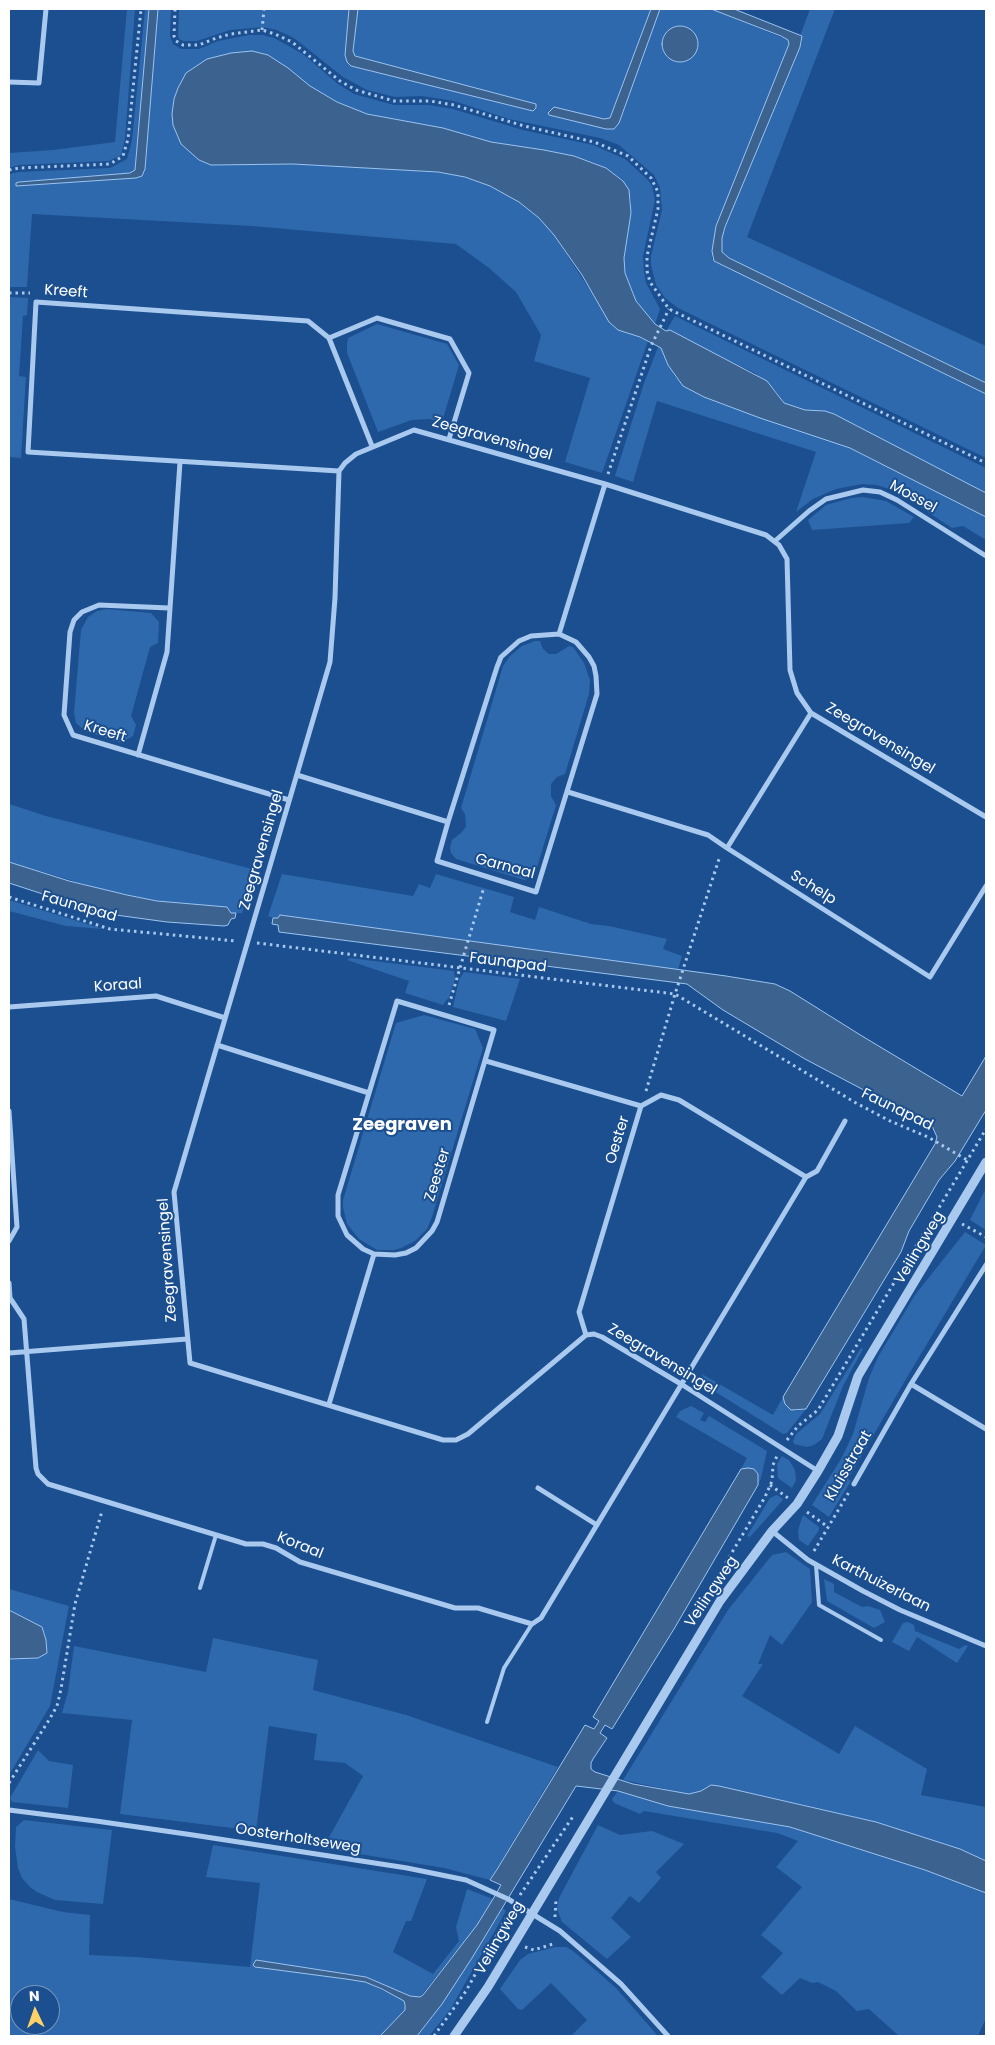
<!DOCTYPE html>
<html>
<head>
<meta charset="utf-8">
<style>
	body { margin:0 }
	#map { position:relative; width:995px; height:2045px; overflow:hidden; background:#1b4f8f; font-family:Poppins,sans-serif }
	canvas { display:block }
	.frame { position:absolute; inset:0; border:10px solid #fff; pointer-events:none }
	.north { position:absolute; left:10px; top:1985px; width:50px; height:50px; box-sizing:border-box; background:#1b4f8f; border:1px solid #7695bc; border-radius:50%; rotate:357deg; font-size:14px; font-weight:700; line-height:20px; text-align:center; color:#fff }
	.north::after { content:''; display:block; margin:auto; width:18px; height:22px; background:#ffd166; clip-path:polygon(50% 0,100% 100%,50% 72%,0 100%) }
</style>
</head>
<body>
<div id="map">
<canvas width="995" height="2045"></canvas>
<div class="frame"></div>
<div class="north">N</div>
</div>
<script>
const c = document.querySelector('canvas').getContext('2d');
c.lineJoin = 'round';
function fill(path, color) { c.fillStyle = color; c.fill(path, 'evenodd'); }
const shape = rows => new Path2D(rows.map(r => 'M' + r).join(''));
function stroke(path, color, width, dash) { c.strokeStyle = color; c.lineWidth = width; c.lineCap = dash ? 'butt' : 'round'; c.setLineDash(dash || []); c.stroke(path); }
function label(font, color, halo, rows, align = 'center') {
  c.font = font + ' Poppins,sans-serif'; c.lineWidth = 4; c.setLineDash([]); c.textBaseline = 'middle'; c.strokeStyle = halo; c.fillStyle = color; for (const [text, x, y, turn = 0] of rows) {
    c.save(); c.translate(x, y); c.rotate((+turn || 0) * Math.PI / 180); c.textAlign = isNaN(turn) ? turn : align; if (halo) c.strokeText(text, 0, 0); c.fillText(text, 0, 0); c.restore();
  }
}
fill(shape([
	[127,9,135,9,125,139,121,155,109,161,19,165,9,168,9,153,53,150,115,142],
	[145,9,149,9,135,170,130,173,19,182,16,186,139,177,158,9,171,9,170,36,173,44,181,49,199,49,218,41,249,35,263,35,274,38,303,54,338,84,354,94,394,105,429,105,453,109,523,130,593,145,625,159,648,180,652,186,655,200,643,256,644,271,646,283,660,309,655,324,636,301,625,273,624,258,631,213,631,200,623,180,606,168,592,162,574,156,544,150,491,142,443,128,367,114,337,102,310,86,278,62,199,160,211,165,293,164,438,172,465,177,490,186,519,202,539,218,554,235,614,327,648,341,602,473,565,462,590,378,534,361,541,335,516,292,489,268,456,244,252,226,32,214,27,287,9,287,9,174,19,172,110,168,127,159,132,140],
	[179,9,349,9,345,55,351,66,533,111,536,104,355,56,353,51,358,9,651,9,610,118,604,119,548,113,619,123,660,9,711,9,788,40,789,44,716,226,712,258,714,261,986,394,986,458,678,308,665,298,656,285,651,265,651,256,662,210,660,188,654,175,619,145,600,138,509,119,454,101,422,96,395,97,367,90,343,77,294,38,277,30,263,27,230,30,197,41,184,41,179,39,178,35],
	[676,27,688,60,682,62,676,62,666,33],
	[810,9,835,9,747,237,986,346,986,383,729,258,722,252,722,238,725,227,800,47,802,41,800,36],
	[9,297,28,298,27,315,23,316,19,376,26,377,21,458,9,457],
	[675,316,986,468,986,493,825,411,805,410,784,403,776,391,755,373,666,331],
	[377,324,447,344,459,365,442,422,429,419,412,420,378,432,347,353,347,344,348,338],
	[658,347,661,348,675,376,684,386,850,448,970,508,986,517,986,540,963,526,952,528,896,491,876,485,862,484,836,489,813,499,796,512,816,452,657,401,633,482,615,476,644,383],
	[863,497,886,501,914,517,909,523,812,530,808,520,826,505,851,498],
	[106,609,151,613,159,622,158,643,150,647,131,716,136,725,133,736,121,743,85,731,76,723,74,713,81,630,88,617,97,611],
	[535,641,540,641,543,649,549,654,556,654,569,646,573,647,584,663,590,680,589,694,565,774,557,777,551,784,551,796,556,805,535,874,531,878,524,880,456,859,451,853,450,848,452,840,462,832,466,826,465,814,461,808,503,666,510,656,522,646],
	[9,804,46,816,256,870,242,913,230,913,227,907,157,901,97,888,9,862],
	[282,874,413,896,419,884,430,888,436,874,514,897,510,912,535,920,539,907,591,924,609,926,667,939,663,949,682,956,678,970,280,915,278,919,273,918,268,916],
	[9,900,103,929,66,926,9,911],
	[350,958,454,971,455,979,449,997,443,1005,405,993,409,981,347,960],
	[464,972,520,979,506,1021,453,1007,459,980],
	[424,1015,475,1029,483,1048,432,1217,427,1229,415,1241,401,1248,394,1250,377,1250,359,1239,347,1224,343,1207,343,1200,396,1023],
	[986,1188,986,1230,970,1220],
	[965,1232,986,1245,906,1379,848,1479,851,1481,829,1517,812,1505,841,1459,853,1434,869,1378,878,1357,915,1295],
	[861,1348,863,1349,843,1386,822,1439,814,1445,807,1447,794,1444,793,1441,796,1434,820,1414],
	[702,1374,773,1415,783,1397,785,1404,796,1411,806,1409,787,1433,783,1434,706,1386],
	[691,1406,704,1413,700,1420,705,1422,709,1416,767,1451,761,1478,758,1485,758,1474,748,1468,741,1469,747,1458,676,1417,680,1411],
	[782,1456,789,1460,795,1470,796,1480,792,1488,778,1478,777,1464],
	[777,1495,783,1499,782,1501,750,1537,747,1536,770,1498],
	[803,1515,819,1527,819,1530,808,1546,799,1540,798,1530],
	[786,1552,810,1569,812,1602,782,1645,770,1635,758,1664,763,1664,742,1696,839,1754,855,1726,927,1769,921,1795,986,1807,986,1861,960,1849,876,1822,800,1804,719,1786,711,1785,701,1791,689,1794,623,1780,728,1610,772,1555],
	[824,1579,834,1584,834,1592,862,1607,868,1606,880,1610,885,1622,874,1628,827,1601],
	[9,1589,69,1606,50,1706,9,1775,9,1659,38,1658,47,1653,44,1632,35,1623,9,1610],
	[908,1622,914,1625,915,1631,959,1649,965,1645,968,1646,957,1663,917,1637,909,1651,892,1642,903,1623],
	[213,1638,318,1660,313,1690,406,1715,558,1767,490,1880,444,1868,323,1848,363,1776,345,1763,314,1760,317,1734,269,1726,256,1831,120,1814,132,1720,62,1713,68,1692,74,1646,206,1672],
	[38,1750,49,1761,73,1765,68,1808,12,1802,10,1798],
	[618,1791,668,1806,790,1827,925,1870,986,1893,986,2018,978,2036,899,2036,869,2009,857,2011,836,1991,818,1982,812,1983,800,1978,782,1995,761,1977,783,1953,761,1935,802,1887,776,1867,798,1841,777,1833,644,1811,640,1814,614,1803,612,1799],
	[24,1820,112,1830,103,1904,55,1900,37,1892,30,1887,22,1878,18,1868,15,1847,16,1827],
	[598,1825,620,1835,652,1831,684,1844,656,1872,661,1878,639,1903,630,1896,611,1918,631,1937,607,1959,562,1922,557,1909,559,1898],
	[213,1845,427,1879,411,1921,406,1921,393,1952,433,1974,459,1941,456,1927,467,1889,493,1899,477,1925,420,1997,410,1996,366,1977,256,1960,365,1982,395,1996,404,2001,405,2010,380,2036,9,2036,9,1899,63,1912,90,1915,89,1955,136,1957,250,1967,260,1883,206,1877],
	[20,1995,50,1995,50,2025,20,2025],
	[503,1908,506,1911,450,2010,429,2036,417,2036,442,2004],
	[555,1947,566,1947,573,1951,600,1974,616,1988,658,2036,571,2036,587,2020,551,1983,522,2010,518,2009,500,1989,520,1960,528,1954]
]), '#2e69ad');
const water = shape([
	[149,9,158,9,145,169,142,176,136,178,16,186,16,183,19,182,130,173,135,170,149,9],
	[349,9,358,9,353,51,355,56,536,104,536,108,533,111,351,66,347,62,345,55,349,9],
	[651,9,660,9,619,123,614,129,606,129,549,115,548,113,554,107,604,119,610,118,651,9],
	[711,9,734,9,802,36,800,47,725,227,722,238,722,252,729,258,986,383,986,394,714,261,712,251,716,226,789,44,788,40,781,36,711,9],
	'662 44a18 18 0 1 1 36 0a18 18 0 1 1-36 0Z',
	[252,51,268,55,288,68,310,86,337,102,367,114,443,128,491,142,544,150,574,156,606,168,623,181,629,190,631,213,624,258,625,273,636,301,655,324,666,331,670,330,767,381,784,403,805,410,825,411,834,414,986,493,986,517,850,448,760,418,704,397,683,386,668,365,661,348,640,337,618,330,609,322,582,275,554,235,539,218,519,202,490,186,465,177,438,172,293,164,211,165,199,160,181,144,173,125,172,114,174,99,178,88,186,73,207,59,231,53,252,51],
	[9,862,69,881,127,895,157,901,227,907,231,913,236,913,235,918,231,919,228,925,224,926,167,922,101,913,9,883,9,862],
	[280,915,726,976,775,984,790,991,862,1036,962,1096,986,1056,986,1110,955,1161,939,1180,909,1231,901,1252,806,1409,791,1410,785,1404,783,1397,935,1144,937,1137,932,1126,805,1059,723,1010,687,984,279,932,278,925,272,924,273,918,278,918,280,915],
	[748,1468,754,1469,758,1474,758,1485,674,1629,612,1729,605,1725,600,1733,607,1738,593,1759,591,1763,591,1769,595,1772,633,1784,689,1794,701,1791,711,1785,719,1786,876,1822,960,1849,986,1861,986,1893,925,1870,790,1827,668,1806,618,1791,576,1786,472,1958,442,2004,417,2036,380,2036,405,2010,405,2005,404,2001,382,1989,365,1982,346,1979,255,1967,253,1965,256,1960,366,1977,410,1996,420,1997,423,1995,477,1925,493,1899,501,1885,490,1880,496,1871,585,1725,594,1729,599,1721,593,1717,741,1469,748,1468],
	[9,1610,42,1627,46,1640,47,1653,38,1658,9,1659,9,1610]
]);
fill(water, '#3c6290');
stroke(water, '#9cc4f0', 1);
stroke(shape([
	[175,9,174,36,176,41,183,45,199,45,216,38,231,34,262,30,275,34,292,42,340,81,356,90,394,101,430,101,454,105,524,126,594,142,628,156,651,178,658,192,658,209,647,256,647,271,650,282,669,309,986,463],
	[262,30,264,9],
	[9,170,19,168,110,164,123,156,128,139,141,9],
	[9,293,30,293],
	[608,474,651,346,669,309],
	[9,897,110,929,236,941],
	[257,943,675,994,856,1103,890,1121,928,1137,967,1160],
	[449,1005,484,887],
	[646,1091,675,994,720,856],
	[962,1224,986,1237],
	[787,1440,798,1426,818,1410,986,1129],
	[770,1485,788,1498],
	[807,1512,828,1527],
	[814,1551,849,1492],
	[709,1591,765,1497,772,1481,773,1465,777,1456],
	[9,1783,49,1720,57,1706,61,1689,75,1604,102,1511],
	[520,1895,574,1815],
	[555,1917,556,1900],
	[525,1947,534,1950,556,1943],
	[434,2036,466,1991,510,1911]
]), '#a9c9ee', 3, [2.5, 4]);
stroke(shape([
	[816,1565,819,1605,881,1640],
	[200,1588,216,1535],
	[487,1722,504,1668,532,1624]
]), '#a9c9ee', 4);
stroke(shape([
	[9,82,39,83,46,9],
	[329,338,377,318,450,339,469,373,449,439],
	[339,471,28,452,36,302,308,321,329,338,372,446],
	[775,541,809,511,826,499,863,490,880,492,897,500,986,556],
	[169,608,99,605,82,612,74,620,70,632,64,715,73,735,289,800],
	[559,634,531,636,519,641,501,657,497,667,448,822,437,861,536,892,597,694,596,676,594,666,589,657,576,642,559,634,605,484],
	[811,713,727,848,930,977,986,886],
	[138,755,167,652,180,462],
	[297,775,448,822],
	[568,792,708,835,727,848],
	[9,1007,156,996,225,1018],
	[217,1045,369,1093],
	[486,1061,641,1106],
	[9,1111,17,1227,9,1241],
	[806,1177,817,1171,845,1121],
	[9,1283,10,1298,24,1319,36,1468,38,1474,48,1484,246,1544,263,1544,276,1548,300,1562,455,1608,478,1608,532,1624,541,1618,806,1177,679,1100,661,1095,641,1106,579,1312,586,1335],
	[9,1353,187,1339],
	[911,1384,986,1429],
	[329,1404,374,1254,363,1249,347,1235,338,1216,338,1195,397,1001,494,1030,437,1222,432,1231,416,1248,406,1253,395,1255,374,1254],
	[818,1471,681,1384,602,1337,594,1334,586,1335,468,1434,456,1440,443,1440,190,1363,174,1192,330,662,335,598,339,471,345,463,356,454,414,430,605,484,766,535,779,545,787,559,790,670,797,693,811,713,986,817],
	[854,1484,911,1384,986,1265],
	[538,1488,597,1525],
	[772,1531,808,1560,863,1591,900,1610,986,1646],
	[9,1810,96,1821,193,1835,407,1868,466,1880,508,1899,560,1931,621,1984,668,2036]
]), '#a9c9ee', 5);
stroke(shape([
	[454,2036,488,1987,720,1601,772,1531,797,1504,818,1471,838,1436,858,1376,986,1162]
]), '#a9c9ee', 9);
label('15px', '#fff', '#1b4f8f', [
	["Kreeft",66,292,4],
	["Zeegravensingel",492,439,16],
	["Mossel",913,497,29],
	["Kreeft",105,732,17],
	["Zeegravensingel",880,739,31],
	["Zeegravensingel",262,850,-74],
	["Garnaal",505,867,15],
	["Schelp",813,888,32],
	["Faunapad",79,907,16],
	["Faunapad",508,963,7],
	["Koraal",118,986,-4],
	["Faunapad",897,1110,26],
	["Oester",618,1140,-73],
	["Zeester",438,1175,-73],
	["Veilingweg",920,1248,-59],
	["Zeegravensingel",168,1260,-94],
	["Zeegravensingel",662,1360,31],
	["Kluisstraat",849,1466,-60],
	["Koraal",300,1546,22],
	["Karthuizerlaan",881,1584,27],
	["Veilingweg",712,1592,-56],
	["Oosterholtseweg",298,1839,9],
	["Veilingweg",500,1938,-60]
]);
label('bold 18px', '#fff', '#1b4f8f', [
	["Zeegraven",402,1125]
]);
</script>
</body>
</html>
